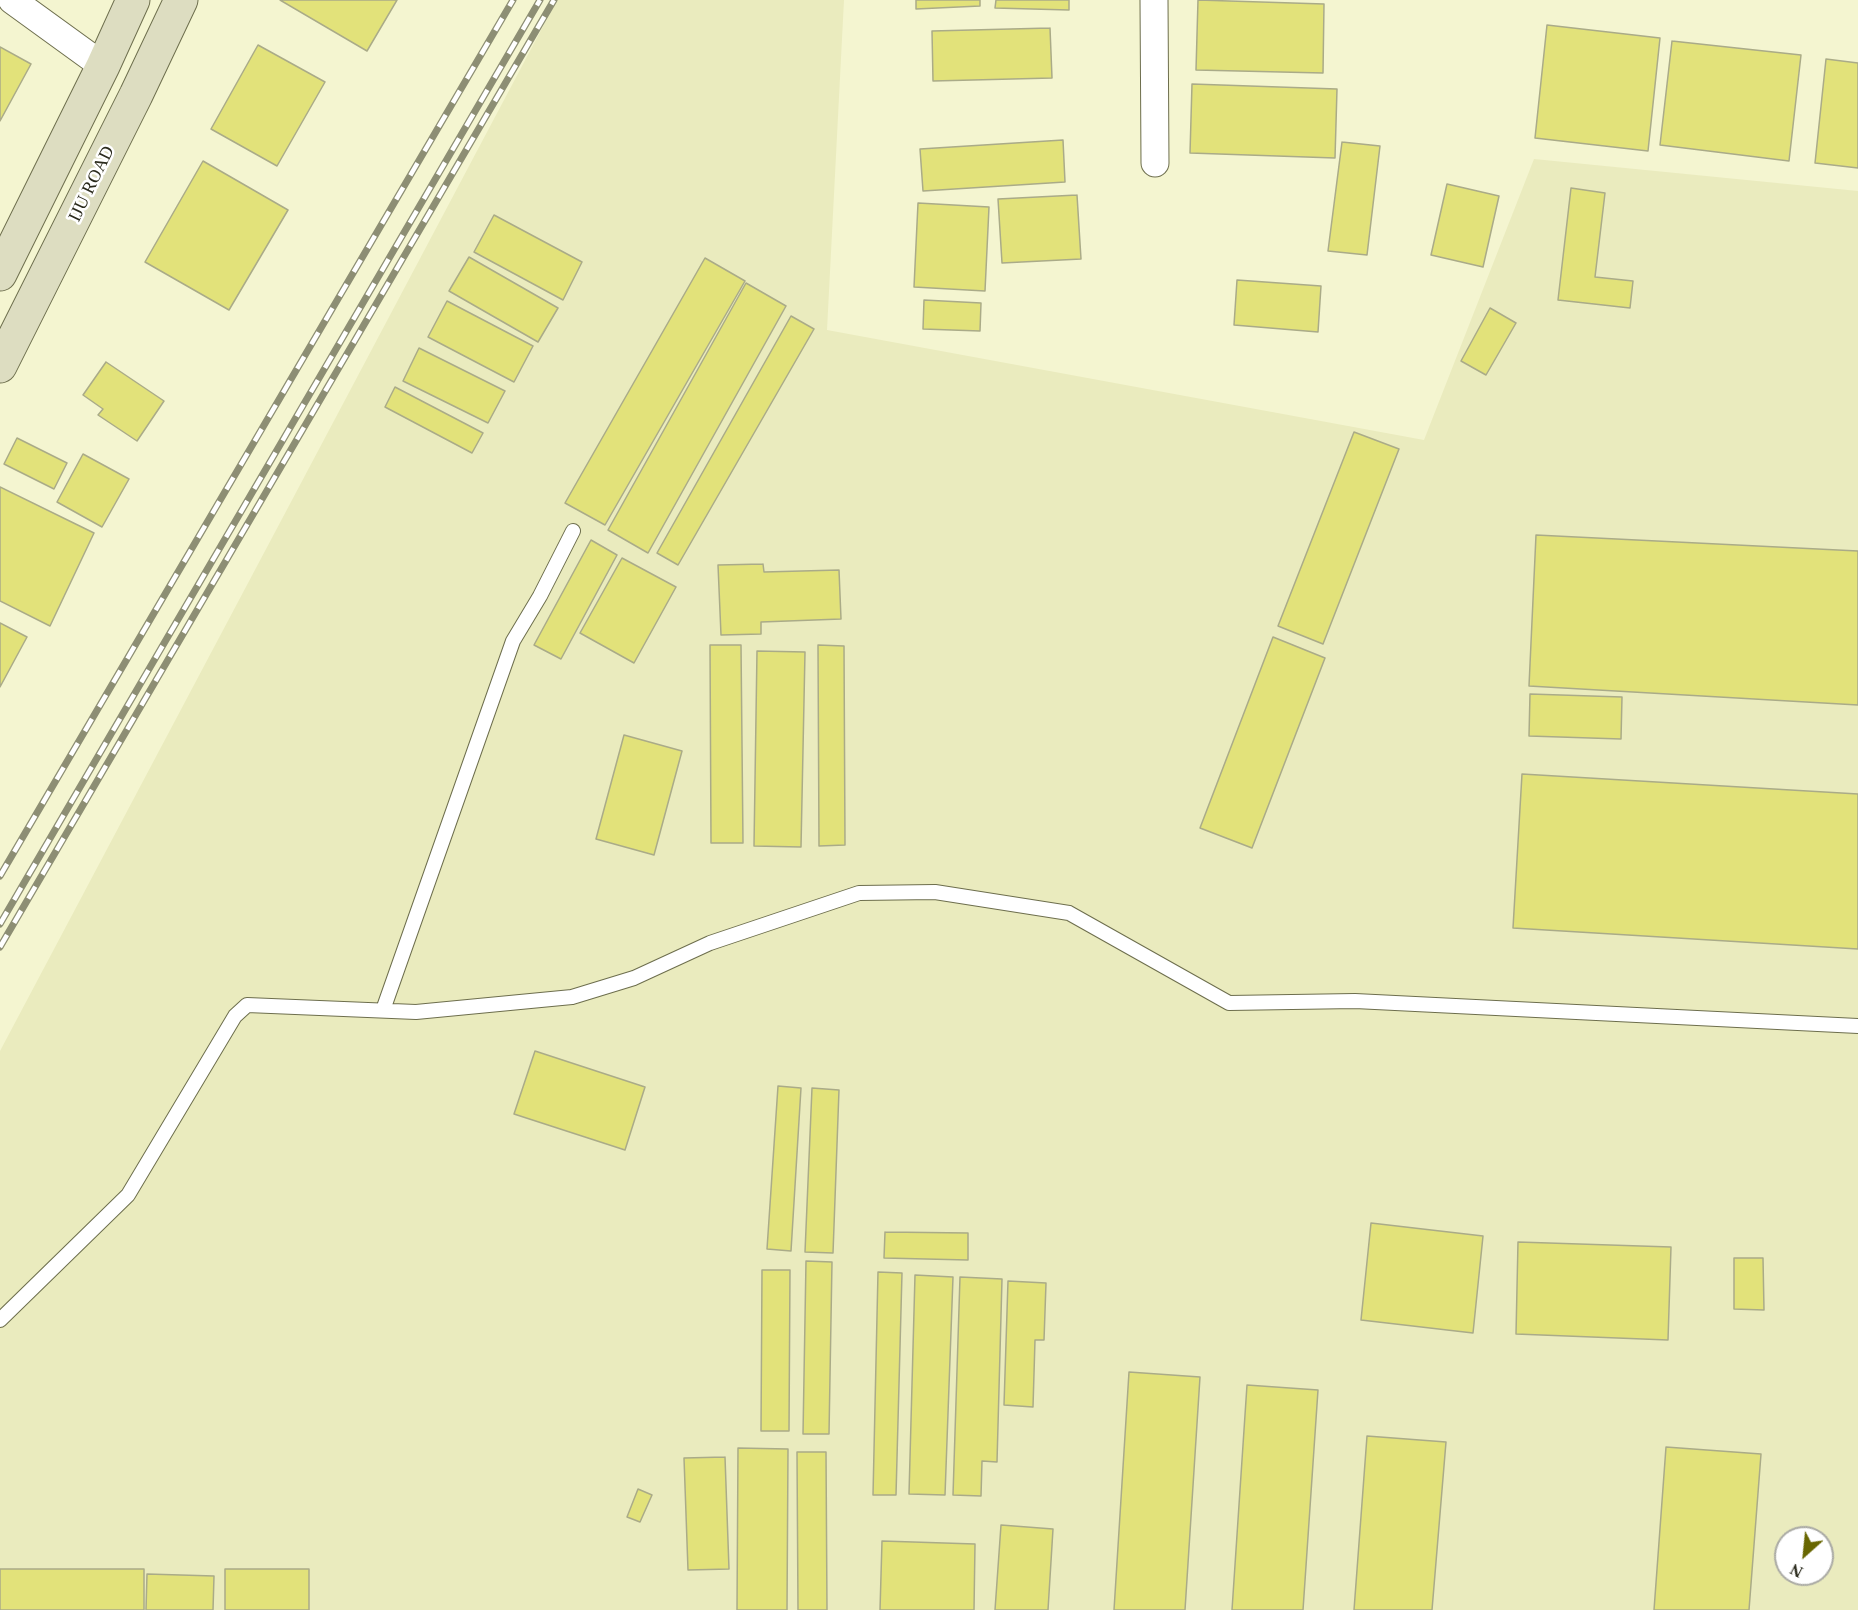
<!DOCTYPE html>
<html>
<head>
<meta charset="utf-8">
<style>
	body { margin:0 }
	#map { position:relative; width:1858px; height:1610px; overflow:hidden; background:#f4f5d0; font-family:Georgia,serif }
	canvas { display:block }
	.north { position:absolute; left:1774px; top:1526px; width:60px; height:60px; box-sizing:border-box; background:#fff; border:2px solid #aaaaa4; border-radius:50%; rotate:207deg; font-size:16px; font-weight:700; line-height:24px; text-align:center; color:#2a2a1c }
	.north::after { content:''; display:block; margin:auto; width:21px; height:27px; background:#686600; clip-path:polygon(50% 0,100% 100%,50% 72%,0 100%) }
</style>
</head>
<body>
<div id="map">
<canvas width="1858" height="1610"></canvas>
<div class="north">N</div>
</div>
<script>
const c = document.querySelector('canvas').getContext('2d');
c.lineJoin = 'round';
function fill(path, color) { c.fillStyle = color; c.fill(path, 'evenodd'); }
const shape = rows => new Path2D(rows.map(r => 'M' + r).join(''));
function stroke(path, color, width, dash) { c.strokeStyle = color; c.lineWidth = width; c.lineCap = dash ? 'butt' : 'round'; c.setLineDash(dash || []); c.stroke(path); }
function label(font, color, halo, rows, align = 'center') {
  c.font = font + ' Georgia,serif'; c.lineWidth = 5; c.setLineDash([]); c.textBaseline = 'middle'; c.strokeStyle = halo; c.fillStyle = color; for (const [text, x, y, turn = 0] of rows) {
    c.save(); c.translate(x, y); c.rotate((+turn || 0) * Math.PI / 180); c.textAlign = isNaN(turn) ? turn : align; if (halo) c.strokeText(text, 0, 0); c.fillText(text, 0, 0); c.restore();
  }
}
fill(shape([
	[557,0,844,0,827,330,1424,440,1534,159,1858,191,1858,1610,0,1610,0,1051],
	[1786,1538,1822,1538,1822,1574,1786,1574]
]), '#eaebbe');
const building = shape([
	[280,0,397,0,367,51,280,0],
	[916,0,980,0,980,6,916,9,916,0],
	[996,0,1069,0,1069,10,995,8,996,0],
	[1198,0,1324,4,1323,73,1196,70,1198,0],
	[1547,25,1660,38,1648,151,1535,138,1547,25],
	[1050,28,1052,78,933,81,932,31,1050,28],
	[1672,41,1801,55,1789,161,1660,145,1672,41],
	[258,45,325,82,277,166,211,129,258,45],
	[0,47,31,64,0,121,0,47],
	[1826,59,1858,63,1858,168,1815,163,1826,59],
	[1192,84,1337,89,1335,158,1190,153,1192,84],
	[1063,140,1065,182,923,191,920,149,1063,140],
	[1342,142,1380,146,1367,255,1328,251,1342,142],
	[203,161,288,210,229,310,145,262,203,161],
	[1447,184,1499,196,1483,267,1431,255,1447,184],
	[1571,188,1605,193,1595,277,1633,281,1630,308,1558,300,1571,188],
	[1077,195,1081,259,1002,263,998,199,1077,195],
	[918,203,989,207,985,291,914,287,918,203],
	[494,215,582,262,563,300,474,252,494,215],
	[469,257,558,308,538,342,449,291,469,257],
	[705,258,745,281,605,525,565,503,705,258],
	[1237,280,1321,286,1318,332,1234,325,1237,280],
	[746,283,786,306,648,553,608,530,746,283],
	[924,300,981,303,980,331,923,329,924,300],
	[447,301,533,346,514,382,428,337,447,301],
	[1490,308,1516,323,1486,375,1461,361,1490,308],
	[791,316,814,329,678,565,657,553,791,316],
	[419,348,505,391,488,423,403,381,419,348],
	[106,362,164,401,137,441,98,415,103,409,83,395,106,362],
	[395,387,483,433,472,453,385,407,395,387],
	[1354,432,1399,449,1323,644,1278,626,1354,432],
	[17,438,67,463,54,489,4,464,17,438],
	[83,454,129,479,102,527,57,502,83,454],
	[0,487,94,533,50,626,0,601,0,487],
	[1536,535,1858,551,1858,705,1529,686,1536,535],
	[591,540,617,555,561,659,534,645,591,540],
	[622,558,676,587,634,663,580,633,622,558],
	[763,564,764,572,839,570,841,619,761,622,761,634,721,635,718,565,763,564],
	[0,623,27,637,0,687,0,623],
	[1273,637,1325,658,1252,848,1200,828,1273,637],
	[710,645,741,645,743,843,711,843,710,645],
	[818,645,844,646,845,845,819,846,818,645],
	[757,651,805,652,801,847,754,846,757,651],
	[1530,694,1622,697,1621,739,1529,736,1530,694],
	[624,735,682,751,654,855,596,839,624,735],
	[1522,774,1858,794,1858,949,1513,928,1522,774],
	[535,1051,645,1087,625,1150,514,1114,535,1051],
	[778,1086,801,1088,791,1251,767,1249,778,1086],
	[812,1088,839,1090,833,1253,805,1252,812,1088],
	[1371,1223,1483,1236,1473,1333,1361,1320,1371,1223],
	[885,1232,968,1233,968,1260,884,1258,885,1232],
	[1518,1242,1671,1247,1668,1340,1516,1334,1518,1242],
	[1734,1258,1763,1258,1764,1310,1734,1309,1734,1258],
	[806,1261,832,1262,829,1434,803,1434,806,1261],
	[762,1270,790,1270,789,1431,761,1431,762,1270],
	[878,1272,902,1273,896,1495,873,1495,878,1272],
	[915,1275,953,1277,945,1495,909,1494,915,1275],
	[960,1277,1002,1279,997,1462,982,1461,981,1496,953,1495,960,1277],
	[1008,1281,1046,1283,1044,1340,1035,1340,1033,1407,1004,1405,1008,1281],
	[1129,1372,1200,1377,1185,1610,1114,1610,1129,1372],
	[1247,1385,1318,1390,1303,1610,1232,1610,1247,1385],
	[1367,1436,1446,1442,1432,1610,1354,1610,1367,1436],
	[1666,1447,1761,1454,1749,1610,1654,1610,1666,1447],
	[738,1448,788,1449,787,1610,737,1610,738,1448],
	[797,1452,826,1452,827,1610,798,1610,797,1452],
	[725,1457,729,1569,688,1570,684,1458,725,1457],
	[638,1489,652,1495,640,1522,627,1517,638,1489],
	[1001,1525,1053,1529,1048,1610,995,1610,1001,1525],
	[882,1541,975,1544,974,1610,880,1610,882,1541],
	[0,1569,144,1569,144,1610,0,1610,0,1569],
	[225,1569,309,1569,309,1610,225,1610,225,1569],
	[147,1574,214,1576,213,1610,146,1610,147,1574]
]);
fill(building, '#e2e27a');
stroke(building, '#aaab88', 1.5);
const service = shape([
	[383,1010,513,641,540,596,573,531],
	[0,1320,128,1195,235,1016,247,1005,416,1012,572,997,634,978,710,943,859,893,935,892,1069,913,1229,1003,1355,1001,1858,1026]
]);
const minor = shape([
	[12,0,103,66],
	[1154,0,1155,163]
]);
const secondary = shape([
	[0,274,103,66,133,0],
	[0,366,136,95,181,0]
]);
stroke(service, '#6d6e4d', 16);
stroke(minor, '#6d6e4d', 29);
stroke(secondary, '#6d6e4d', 35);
stroke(service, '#fff', 14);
stroke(minor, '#fff', 27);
stroke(secondary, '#ddddc1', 33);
const rail = shape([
	[0,876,513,0],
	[0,924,540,0],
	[0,947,554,0]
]);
stroke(rail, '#8d8e74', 7);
stroke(rail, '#fff', 4.5, [14]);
label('18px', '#2a2a1c', '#fff', [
	["IJU ROAD",92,184,-64]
]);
</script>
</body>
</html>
